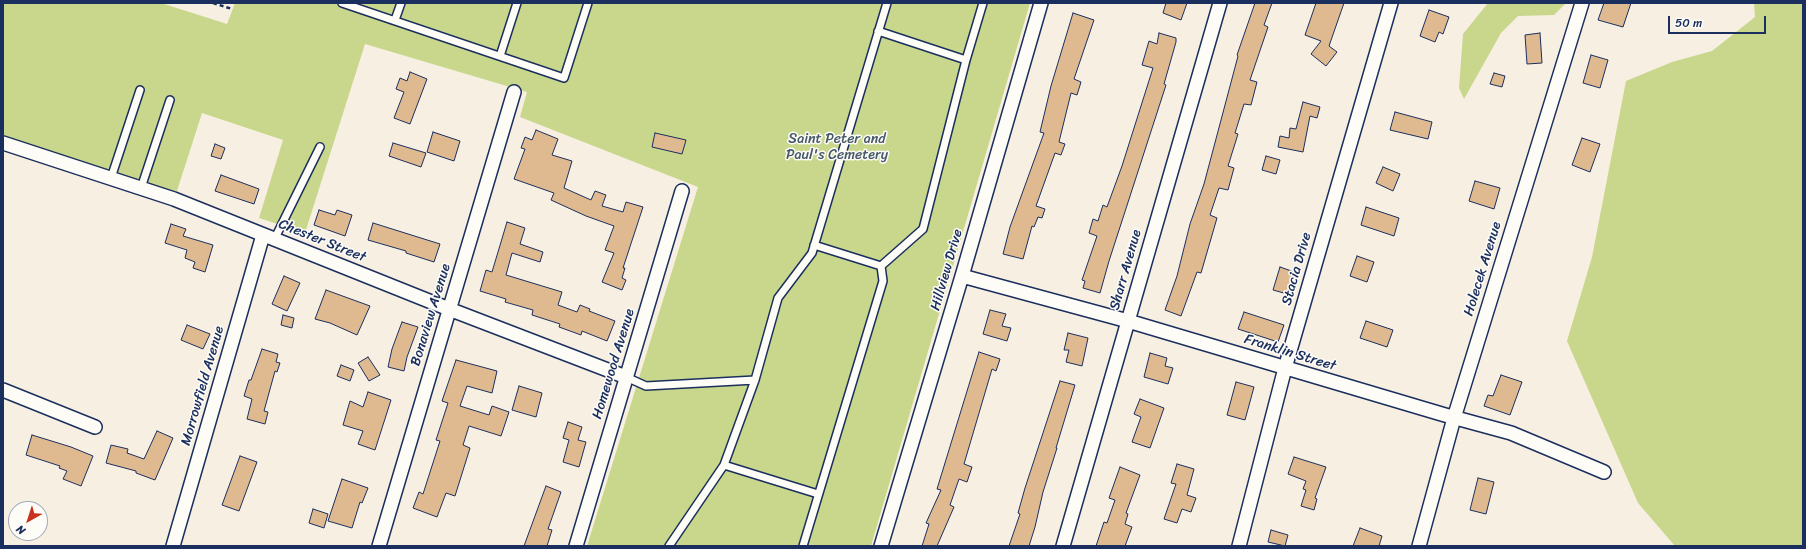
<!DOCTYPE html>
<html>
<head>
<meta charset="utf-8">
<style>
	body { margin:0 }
	#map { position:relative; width:1806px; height:549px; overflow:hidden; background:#f7efe2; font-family:Sriracha,sans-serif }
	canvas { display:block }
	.frame { position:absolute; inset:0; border:4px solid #1b2f5e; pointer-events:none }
	.north { position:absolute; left:8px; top:501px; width:40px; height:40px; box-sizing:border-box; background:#fdfcf7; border:1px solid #a3aaba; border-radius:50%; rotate:219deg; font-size:11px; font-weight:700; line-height:16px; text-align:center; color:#1b2f5e }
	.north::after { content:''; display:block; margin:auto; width:14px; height:18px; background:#c8321e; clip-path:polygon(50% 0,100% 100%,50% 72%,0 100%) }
	.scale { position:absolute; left:1668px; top:16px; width:98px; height:18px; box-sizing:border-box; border:2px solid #1b2f5e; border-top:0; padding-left:5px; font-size:12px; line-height:14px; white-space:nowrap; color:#1b2f5e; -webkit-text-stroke:3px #fdfcf7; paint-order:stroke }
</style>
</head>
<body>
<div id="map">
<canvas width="1806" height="549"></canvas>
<div class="frame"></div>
<div class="north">N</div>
<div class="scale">50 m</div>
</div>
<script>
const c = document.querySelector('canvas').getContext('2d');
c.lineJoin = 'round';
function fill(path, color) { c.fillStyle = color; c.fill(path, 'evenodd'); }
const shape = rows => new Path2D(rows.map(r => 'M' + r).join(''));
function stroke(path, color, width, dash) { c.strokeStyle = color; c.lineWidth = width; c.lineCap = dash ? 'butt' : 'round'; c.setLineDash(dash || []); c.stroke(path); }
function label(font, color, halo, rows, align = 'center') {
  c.font = font + ' Sriracha,sans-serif'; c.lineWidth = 3; c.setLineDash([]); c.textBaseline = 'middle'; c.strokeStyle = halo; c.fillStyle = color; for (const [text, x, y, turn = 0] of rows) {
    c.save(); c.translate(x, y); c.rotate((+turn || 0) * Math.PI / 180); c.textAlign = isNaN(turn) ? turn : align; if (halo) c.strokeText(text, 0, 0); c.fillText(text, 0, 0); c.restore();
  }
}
fill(shape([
	[3,3,161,3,227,24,235,3,1030,3,871,546,587,546,698,187,520,117,527,92,365,44,305,233,259,218,283,140,202,113,176,194,3,138],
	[1488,3,1566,3,1554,15,1518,16,1501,33,1464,99,1459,88,1463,34],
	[1754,3,1803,3,1803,546,1675,546,1638,503,1567,341,1592,257,1626,81,1672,62,1712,51,1755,17]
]), '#c8d78b');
const building = shape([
	[1166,3,1187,3,1181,20,1163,13,1166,3],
	[1255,3,1272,3,1264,25,1268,27,1250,80,1257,82,1251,105,1244,104,1235,133,1238,134,1228,166,1234,168,1228,190,1219,188,1210,215,1217,218,1201,273,1197,272,1181,316,1165,310,1177,276,1190,224,1204,184,1238,56,1237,55,1255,3],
	[1316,3,1344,3,1329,46,1337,52,1326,66,1311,54,1321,41,1305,35,1316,3],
	[1604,3,1631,3,1623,27,1598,20,1604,3],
	[1429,10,1449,17,1443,34,1439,32,1435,42,1420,36,1429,10],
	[1073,13,1094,20,1074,79,1081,82,1077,95,1071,93,1059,142,1065,144,1061,155,1055,153,1036,206,1045,209,1042,218,1038,217,1034,227,1032,226,1023,259,1003,254,1010,227,1044,133,1040,132,1051,86,1073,13],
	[1159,33,1176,38,1176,42,1164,84,1166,85,1109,261,1100,293,1083,288,1085,281,1082,280,1097,236,1089,233,1093,219,1098,221,1103,205,1107,207,1122,166,1153,68,1142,65,1149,41,1157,44,1159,33],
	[1540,33,1542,63,1527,64,1525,35,1540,33],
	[1591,55,1608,60,1600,88,1583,83,1591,55],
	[410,72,427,79,410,124,394,118,404,92,396,89,400,78,407,81,410,72],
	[1494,73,1505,76,1502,87,1490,84,1494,73],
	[1303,102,1320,107,1317,118,1310,116,1303,152,1278,147,1280,136,1289,138,1290,128,1296,129,1303,102],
	[1395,112,1432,122,1428,139,1390,130,1395,112],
	[536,130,558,139,552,155,572,161,564,188,591,200,595,191,606,195,602,206,623,212,626,202,643,207,623,268,625,268,622,278,626,280,622,290,602,282,614,253,605,250,614,226,586,216,551,200,554,193,514,179,525,149,521,148,525,137,532,140,536,130],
	[433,132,460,141,454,161,427,152,433,132],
	[655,133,686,140,682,154,652,147,655,133],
	[1582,138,1600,144,1590,172,1572,165,1582,138],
	[393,143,426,153,421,167,389,156,393,143],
	[215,144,225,148,221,159,211,156,215,144],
	[1266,156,1280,160,1276,174,1262,170,1266,156],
	[1383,167,1400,174,1393,191,1376,183,1383,167],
	[221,175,259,189,254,204,215,191,221,175],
	[1475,181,1500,188,1494,209,1469,201,1475,181],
	[1366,207,1399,218,1394,236,1361,225,1366,207],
	[319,210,335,215,337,210,352,215,345,236,314,225,319,210],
	[507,222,525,228,520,244,543,252,540,262,512,253,506,275,562,292,558,305,577,312,580,305,590,309,589,311,615,321,607,341,582,331,581,335,559,327,560,324,532,315,533,310,505,302,506,299,480,291,486,270,492,272,507,222],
	[373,223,440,244,434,262,406,253,406,251,368,240,373,223],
	[171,224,186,229,183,236,213,245,205,272,193,268,195,262,185,258,187,250,165,243,171,224],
	[1357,256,1374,262,1367,282,1350,276,1357,256],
	[1280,267,1297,273,1291,295,1273,290,1280,267],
	[284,276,300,283,287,311,272,304,284,276],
	[326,290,370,306,357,335,330,323,315,319,326,290],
	[990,310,1006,314,1002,326,1011,328,1007,341,983,334,990,310],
	[1244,312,1284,325,1278,342,1238,329,1244,312],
	[283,315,294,318,292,328,281,325,283,315],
	[1366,321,1393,330,1387,347,1360,338,1366,321],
	[402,322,418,327,407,357,404,371,388,367,392,349,402,322],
	[187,325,210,334,203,349,181,340,187,325],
	[1068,333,1088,338,1082,366,1066,362,1069,350,1064,350,1068,333],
	[262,349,278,354,276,362,280,363,277,372,275,371,264,411,268,412,265,424,247,419,252,399,244,396,249,380,251,380,262,349],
	[979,352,1000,359,996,371,992,369,964,464,972,467,967,482,959,479,950,505,954,507,937,546,922,546,929,524,926,523,941,490,937,489,979,352],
	[1150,353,1167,358,1165,366,1173,368,1168,384,1144,377,1150,353],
	[368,357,380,375,369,381,358,363,368,357],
	[456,360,497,371,492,393,467,386,460,406,489,415,492,406,509,412,501,436,469,426,463,445,470,448,455,496,446,493,437,517,413,508,419,492,423,494,440,441,436,440,448,403,442,401,456,360],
	[341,365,354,370,350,381,337,376,341,365],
	[1501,375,1522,382,1510,415,1484,406,1488,395,1493,396,1501,375],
	[1060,381,1075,385,1056,448,1057,448,1043,492,1035,527,1029,546,1009,546,1020,514,1018,513,1025,488,1060,381],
	[1236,382,1254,387,1245,420,1227,415,1236,382],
	[519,386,542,393,536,417,512,410,519,386],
	[368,392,391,400,375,450,358,444,363,431,343,425,350,401,363,407,368,392],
	[1140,399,1164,408,1150,448,1132,442,1141,417,1134,414,1140,399],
	[568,422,582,427,578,440,586,442,579,467,563,462,569,440,563,438,568,422],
	[157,431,173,438,155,480,136,473,136,471,106,463,111,445,128,449,127,453,144,459,157,431],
	[32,435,71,447,93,456,81,486,63,479,67,471,59,468,60,466,26,455,32,435],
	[240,456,257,462,239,511,222,505,240,456],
	[1294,457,1326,467,1315,498,1317,499,1314,510,1301,506,1306,490,1303,489,1306,481,1288,474,1294,457],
	[1177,464,1194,469,1187,495,1196,498,1191,512,1182,509,1177,523,1164,519,1176,484,1171,483,1177,464],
	[1120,467,1140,475,1126,513,1128,514,1125,524,1132,527,1125,546,1096,546,1104,522,1107,523,1115,500,1109,498,1120,467],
	[1478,478,1494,482,1486,514,1470,510,1478,478],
	[342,479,368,488,362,503,360,502,352,528,328,521,342,479],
	[546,486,561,492,548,529,552,530,547,546,524,546,546,486],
	[313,509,328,514,324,528,309,523,313,509],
	[1360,528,1382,536,1379,546,1353,546,1360,528],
	[1271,530,1288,535,1285,546,1268,542,1271,530]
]);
fill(building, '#dfba90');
stroke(building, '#1b2f5e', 1);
const service = shape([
	[342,3,564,78,588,3],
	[395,20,401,3],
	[878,31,966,60],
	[500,56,517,3],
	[111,178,140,90],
	[141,188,170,100],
	[274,240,320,147],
	[814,245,881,266],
	[626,377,646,386,755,380],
	[724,465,818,494],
	[669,546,724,465,755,380,778,298,812,253,887,3],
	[803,546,883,281,881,266,923,229,966,60,983,3]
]);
const minor = shape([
	[3,143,174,199,449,309,626,377],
	[962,276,1128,321,1445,415,1511,433,1604,472],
	[3,390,95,427],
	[173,546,263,235],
	[379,546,514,92],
	[576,546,682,191],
	[881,546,962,276,1041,3],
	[1063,546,1220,3],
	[1239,546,1285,368,1391,3],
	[1419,546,1454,418,1582,3]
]);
stroke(service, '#1b2f5e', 10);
stroke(minor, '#1b2f5e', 16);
stroke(shape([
	[213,3,232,9]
]), '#1b2f5e', 2.5, [4, 3]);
stroke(service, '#fdfcf7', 7);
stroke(minor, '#fdfcf7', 13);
label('14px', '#465969', '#fdfcf7', [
	["Saint Peter and",837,139],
	["Paul's Cemetery",837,155]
]);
label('14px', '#1b2f5e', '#fdfcf7', [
	["Chester Street",322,241,22],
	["Stacia Drive",1297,269,-74],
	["Holecek Avenue",1483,269,-73],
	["Hillview Drive",947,270,-74],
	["Sharr Avenue",1126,270,-74],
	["Bonaview Avenue",431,315,-73],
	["Franklin Street",1290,353,17],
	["Homewood Avenue",614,364,-73],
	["Morrowfield Avenue",203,386,-74]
]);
</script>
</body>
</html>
